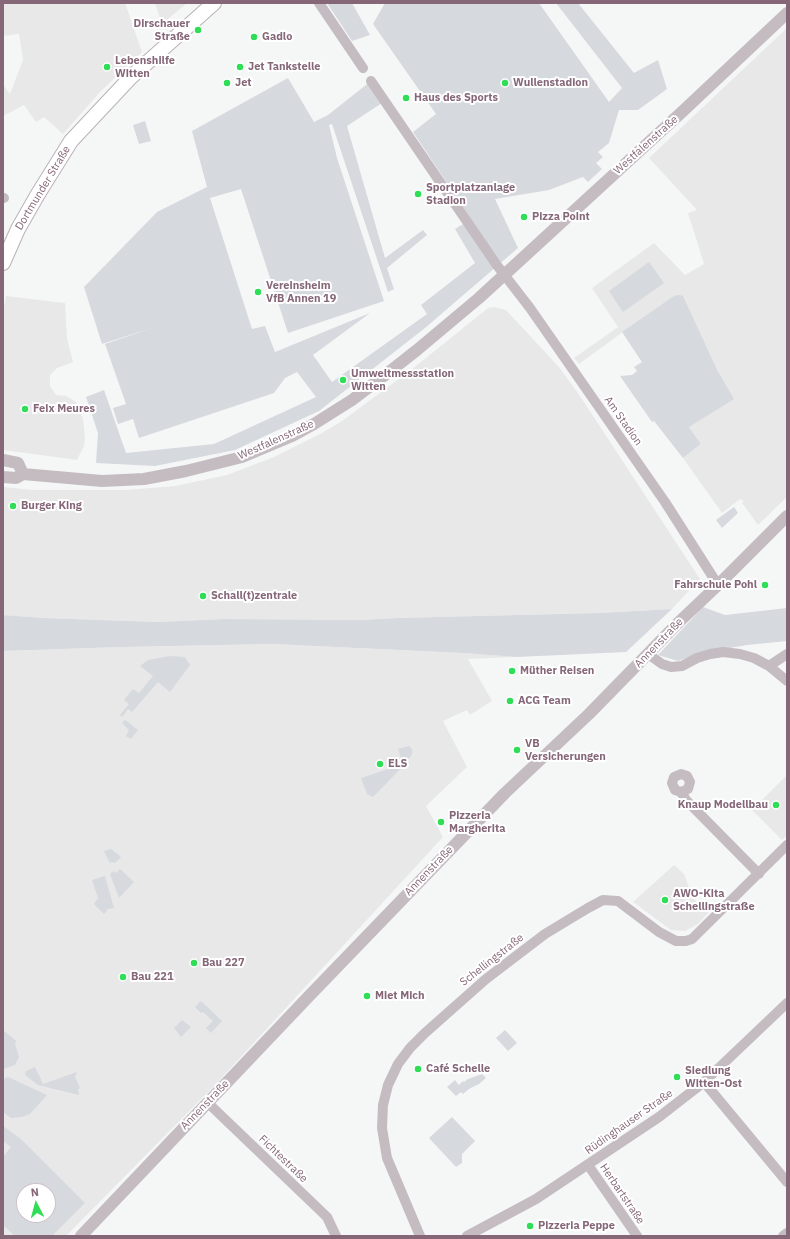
<!DOCTYPE html>
<html>
<head>
<meta charset="utf-8">
<style>
	body { margin:0 }
	#map { position:relative; width:790px; height:1239px; overflow:hidden; background:#f5f7f7; font-family:"IBM Plex Sans",sans-serif }
	canvas { display:block }
	.frame { position:absolute; inset:0; border:4px solid #856778; pointer-events:none }
	.north { position:absolute; left:16px; top:1183px; width:40px; height:40px; box-sizing:border-box; background:#fff; border:1px solid #cec2c9; border-radius:50%; rotate:354deg; font-size:11px; font-weight:700; line-height:16px; text-align:center; color:#856778 }
	.north::after { content:''; display:block; margin:auto; width:14px; height:18px; background:#2fdd56; clip-path:polygon(50% 0,100% 100%,50% 72%,0 100%) }
</style>
</head>
<body>
<div id="map">
<canvas width="790" height="1239"></canvas>
<div class="frame"></div>
<div class="north">N</div>
</div>
<script>
const c = document.querySelector('canvas').getContext('2d');
c.lineJoin = 'round';
function fill(path, color) { c.fillStyle = color; c.fill(path, 'evenodd'); }
const shape = rows => new Path2D(rows.map(r => 'M' + r).join(''));
function stroke(path, color, width, dash) { c.strokeStyle = color; c.lineWidth = width; c.lineCap = dash ? 'butt' : 'round'; c.setLineDash(dash || []); c.stroke(path); }
function label(font, color, halo, rows, align = 'center') {
  c.font = font + ' "IBM Plex Sans",sans-serif'; c.lineWidth = 4; c.setLineDash([]); c.textBaseline = 'middle'; c.strokeStyle = halo; c.fillStyle = color; for (const [text, x, y, turn = 0] of rows) {
    c.save(); c.translate(x, y); c.rotate((+turn || 0) * Math.PI / 180); c.textAlign = isNaN(turn) ? turn : align; if (halo) c.strokeText(text, 0, 0); c.fillText(text, 0, 0); c.restore();
  }
}
fill(shape([
	[3,3,125,3,142,52,100,92,63,134,44,117,36,122,24,105,3,116,3,84,10,94,23,60,19,34,3,36],
	[155,3,187,3,162,24],
	[787,28,787,497,758,525,742,503,744,501,740,499,722,513,683,458,701,444,623,332,579,364,574,358,618,327,592,288,654,243,685,275,704,264,688,213,697,210,649,158],
	[6,296,65,303,67,338,73,362,57,368,50,375,50,386,56,395,66,396,76,402,83,419,85,438,84,446,77,460,3,450,3,311],
	[494,307,506,310,559,367,580,396,700,579,672,609,599,613,397,618,360,620,224,619,159,622,44,618,3,615,3,487,33,490,125,490,175,486,227,475,274,457,322,433,342,421,411,370,488,308],
	[272,644,463,653,517,657,468,659,492,701,470,715,467,710,443,721,467,767,426,806,443,837,217,1083,66,1236,3,1236,3,651,122,647],
	[24,1191,48,1191,48,1215,24,1215],
	[787,775,787,835,782,840,752,810],
	[674,865,684,874,693,898,708,913,698,924,685,931,671,930,633,902]
]), '#e8e8e9');
fill(shape([
	[327,3,352,3,370,35,352,41],
	[385,3,539,3,609,102,622,88,556,3,578,3,634,73,658,60,667,89,638,110,619,110,609,143,598,152,603,157,596,163,602,169,588,182,583,177,549,190,495,199,518,248,425,328,319,411,235,450,155,466,96,463,98,433,86,397,104,390,126,453,214,444,316,397,297,372,285,378,274,393,139,438,133,419,118,424,113,408,126,404,105,344,155,327,102,344,84,287,157,212,207,187,192,131,288,78,314,122,328,115,371,81,385,101,347,126,385,258,423,230,427,235,387,268,394,289,388,292,332,124,329,125,337,158,384,301,288,333,241,189,210,198,252,329,265,326,275,352,370,313,313,355,332,382,427,314,421,305,475,263,455,229,471,219,413,132,436,114,373,24],
	[145,121,151,141,139,144,133,125],
	[649,262,664,283,623,312,609,291],
	[679,295,683,296,717,370,734,399,689,427,701,444,683,458,654,421,652,422,620,376,632,375,637,371,634,367,642,362,622,332,674,296],
	[734,507,738,513,722,528,716,520],
	[703,607,725,615,787,608,787,641,747,645,700,653,678,661,658,655],
	[672,609,626,652,517,657,463,653,272,644,122,647,3,651,3,615,44,618,159,622,224,619,360,620,397,618,599,613],
	[170,656,185,657,190,665,170,692,158,682,132,712,128,709,122,717,120,715,129,704,124,700,133,689,139,693,153,676,140,666,148,660],
	[125,720,138,730,131,739,126,736,129,730,122,723],
	[409,746,412,749,412,754,407,762,373,797,367,794,361,778,403,764,398,749],
	[111,849,121,857,115,863,113,862,110,863,104,851],
	[120,869,134,882,119,898,110,874,114,871,116,873],
	[105,876,114,908,108,909,104,914,94,904,98,898,92,880],
	[201,1001,222,1021,211,1033,206,1028,213,1021,203,1012,201,1013,195,1007],
	[182,1020,191,1027,181,1037,174,1028],
	[3,1030,16,1041,15,1044,19,1057,15,1065,3,1069],
	[505,1030,517,1043,508,1051,496,1038],
	[35,1067,43,1084,77,1072,75,1077,80,1088,78,1089,79,1095,38,1085,25,1075,26,1071],
	[482,1074,486,1078,479,1084,469,1089,463,1094,461,1092,456,1096,447,1087,455,1080,459,1085,463,1081,464,1082,468,1079],
	[8,1077,47,1095,30,1114,22,1117,11,1118,3,1112,3,1079],
	[452,1117,475,1141,462,1154,462,1163,456,1167,429,1138],
	[3,1126,21,1139,85,1203,52,1236,15,1236,3,1225,3,1157,11,1147,3,1141],
	[24,1191,48,1191,48,1215,24,1215]
]), '#d6d9de');
const secondary = shape([
	[3,263,18,229,38,194,71,141,131,77,214,3]
]);
stroke(secondary, '#bbb1b7', 16);
stroke(shape([
	[319,3,363,68],
	[371,81,496,264,530,308,665,502,718,585],
	[3,198,4,198],
	[648,654,662,664,671,667,682,666,697,658,710,654,723,652,740,654,754,658,769,666,787,681],
	[769,666,787,654],
	[681,792,688,789,690,782,687,776,681,774,674,777,672,783,675,790,681,792,686,800,759,874],
	[704,1082,787,1182],
	[208,1103,327,1217,336,1236],
	[588,1165,637,1236],
	[420,1236,387,1158,382,1128,383,1105,388,1085,398,1064,410,1048,425,1033,486,979,545,934,588,908,603,900,618,901,659,932,676,941,686,941,692,939,787,845],
	[467,1236,536,1199,659,1117,704,1082,787,1003],
	[783,1236,787,1233]
]), '#c5bcc1', 10);
stroke(shape([
	[3,460,18,463,23,474],
	[3,477,16,478,23,474,102,481,144,479,186,471,242,457,292,436,314,424,352,400,389,372,417,350,479,298,683,111,787,13],
	[81,1236,311,994,505,793,589,714,680,621,718,585,787,516]
]), '#c5bcc1', 12);
stroke(secondary, '#fff', 14);
for (const [x, y, r, color] of [
	[198,30,4,"#2fdd56"],
	[254,37,4,"#2fdd56"],
	[107,67,4,"#2fdd56"],
	[240,67,4,"#2fdd56"],
	[227,83,4,"#2fdd56"],
	[505,83,4,"#2fdd56"],
	[406,98,4,"#2fdd56"],
	[418,194,4,"#2fdd56"],
	[524,217,4,"#2fdd56"],
	[258,292,4,"#2fdd56"],
	[343,380,4,"#2fdd56"],
	[25,409,4,"#2fdd56"],
	[13,506,4,"#2fdd56"],
	[765,585,4,"#2fdd56"],
	[203,596,4,"#2fdd56"],
	[512,671,4,"#2fdd56"],
	[510,701,4,"#2fdd56"],
	[517,750,4,"#2fdd56"],
	[380,764,4,"#2fdd56"],
	[776,805,4,"#2fdd56"],
	[441,822,4,"#2fdd56"],
	[665,900,4,"#2fdd56"],
	[194,963,4,"#2fdd56"],
	[123,977,4,"#2fdd56"],
	[367,996,4,"#2fdd56"],
	[418,1069,4,"#2fdd56"],
	[677,1077,4,"#2fdd56"],
	[530,1226,4,"#2fdd56"]
]) { const dot = new Path2D(); dot.arc(x, y, r, 0, 2 * Math.PI); c.fillStyle = color; c.fill(dot); stroke(dot, '#fff', 1.5); }
label('bold 11px', '#856778', '#fff', [
	["Dirschauer",190,24,"right"],
	["Straße",190,37,"right"],
	["Gadlo",262,37],
	["Lebenshilfe",115,61],
	["Witten",115,74],
	["Jet Tankstelle",248,67],
	["Jet",235,83],
	["Wullenstadion",513,83],
	["Haus des Sports",414,98],
	["Sportplatzanlage",426,188],
	["Stadion",426,201],
	["Pizza Point",532,217],
	["Vereinsheim",266,286],
	["VfB Annen 19",266,299],
	["Umweltmessstation",351,374],
	["Witten",351,387],
	["Feix Meures",33,409],
	["Burger King",21,506],
	["Fahrschule Pohl",757,585,"right"],
	["Schall(t)zentrale",211,596],
	["Müther Reisen",520,671],
	["ACG Team",518,701],
	["VB",525,744],
	["Versicherungen",525,757],
	["ELS",388,764],
	["Knaup Modellbau",768,805,"right"],
	["Pizzeria",449,816],
	["Margherita",449,829],
	["AWO-Kita",673,894],
	["Schellingstraße",673,907],
	["Bau 227",202,963],
	["Bau 221",131,977],
	["Miet Mich",375,996],
	["Café Schelle",426,1069],
	["Siedlung",685,1071],
	["Witten-Ost",685,1084],
	["Pizzeria Peppe",538,1226]
], 'left');
label('11px', '#856778', '#fff', [
	["Westfalenstraße",646,145,-42],
	["Dortmunder Straße",43,188,-59],
	["Am Stadion",623,421,55],
	["Westfalenstraße",276,440,-24],
	["Annenstraße",659,643,-46],
	["Annenstraße",429,871,-46],
	["Schellingstraße",492,960,-38],
	["Annenstraße",205,1105,-46],
	["Rüdinghauser Straße",629,1122,-35],
	["Fichtestraße",283,1159,44],
	["Herbartstraße",622,1194,56]
]);
</script>
</body>
</html>
